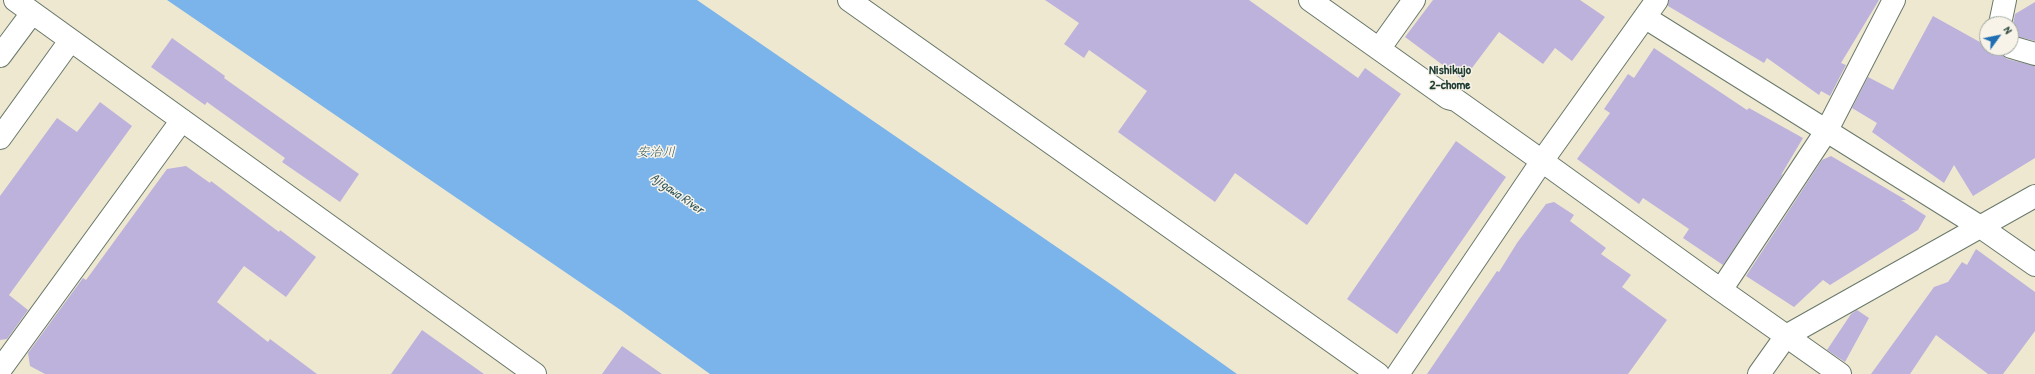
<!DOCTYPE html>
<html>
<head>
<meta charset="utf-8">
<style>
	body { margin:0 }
	#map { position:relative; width:2035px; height:374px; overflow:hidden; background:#efe8d0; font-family:"Patrick Hand",sans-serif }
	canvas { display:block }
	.north { position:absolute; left:1979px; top:16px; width:40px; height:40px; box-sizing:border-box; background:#f7f3e8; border:1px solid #a1aaa0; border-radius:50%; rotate:57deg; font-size:11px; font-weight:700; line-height:16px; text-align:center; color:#1f3d34 }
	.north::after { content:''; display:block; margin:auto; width:14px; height:18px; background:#1f6fb2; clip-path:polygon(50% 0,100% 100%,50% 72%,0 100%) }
</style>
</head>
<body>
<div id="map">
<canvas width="2035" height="374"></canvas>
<div class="north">N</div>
</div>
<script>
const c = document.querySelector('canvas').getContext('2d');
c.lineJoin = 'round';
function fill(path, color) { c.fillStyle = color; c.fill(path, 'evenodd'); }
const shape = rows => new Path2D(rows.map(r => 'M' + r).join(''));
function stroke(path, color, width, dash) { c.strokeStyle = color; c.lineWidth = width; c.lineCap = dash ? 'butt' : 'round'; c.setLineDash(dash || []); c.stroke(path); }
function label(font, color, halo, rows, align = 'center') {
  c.font = font + ' "Patrick Hand","Klee One",sans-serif'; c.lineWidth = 3; c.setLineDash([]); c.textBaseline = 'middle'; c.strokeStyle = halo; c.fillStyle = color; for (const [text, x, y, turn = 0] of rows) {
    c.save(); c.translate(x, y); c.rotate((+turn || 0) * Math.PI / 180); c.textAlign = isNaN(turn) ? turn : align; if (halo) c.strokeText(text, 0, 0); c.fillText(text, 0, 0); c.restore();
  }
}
fill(shape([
	[167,0,697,0,1112,285,1237,374,710,374,622,311]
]), '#7bb4eb');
fill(shape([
	[1045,0,1249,0,1358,78,1365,68,1401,94,1307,225,1235,173,1215,202,1118,132,1147,91,1089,50,1084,58,1064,44,1079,23],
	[1433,0,1580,0,1605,17,1572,61,1555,48,1543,64,1499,32,1463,80,1405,37],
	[1669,0,1879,0,1841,63,1846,65,1830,96,1821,91,1819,95,1767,58,1764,63,1668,6],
	[2035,2,2035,41,2011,35,2015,14],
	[1933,16,1987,46,1987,48,1992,48,2000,53,2007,59,2035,66,2035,158,1973,196,1954,165,1944,183,1872,132,1877,123,1852,108,1868,77,1893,90],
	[172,38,225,76,224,78,359,174,340,202,282,162,285,158,207,102,205,105,151,67],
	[1654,48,1747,110,1749,108,1803,138,1781,175,1783,174,1723,265,1683,238,1689,229,1643,198,1639,204,1577,159,1610,113,1604,109,1628,74,1634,78],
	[100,102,132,126,9,295,28,310,7,339,0,340,0,196,57,118,77,132],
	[1456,141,1506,177,1397,334,1347,299],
	[1831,156,1906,200,1901,200,1926,216,1918,230,1830,285,1823,280,1794,307,1746,276,1822,160],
	[186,166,210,183,211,181,279,232,280,230,316,257,286,297,244,266,217,302,268,342,270,339,317,374,45,374,30,366,28,353,83,278,86,280,167,169],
	[1554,202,1574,215,1570,221,1606,248,1601,254,1631,275,1622,287,1667,320,1628,374,1427,374,1497,271,1499,272,1517,243,1546,204],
	[1976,249,2035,292,2035,331,2003,374,1988,374,1936,335,1910,374,1871,374,1934,287,1948,282,1962,262,1967,265],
	[1857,310,1869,318,1845,362,1827,350,1851,314],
	[422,330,484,374,391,374],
	[622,346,662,374,602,374]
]), '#bcb2dc');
const street = shape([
	[15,0,535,374],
	[1310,0,1448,98,1456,100,1542,161,1721,290,1840,374],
	[1646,18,1982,228,2035,265],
	[2000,24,2005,0],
	[2011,47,2035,54],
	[1379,49,1414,0],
	[0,56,32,13],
	[0,138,70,41],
	[1542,161,1657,0],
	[1721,290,1827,130,1894,0],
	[1786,336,2035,196],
	[0,370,182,120]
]);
const secondary = shape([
	[849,0,1378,374],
	[1398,374,1542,161],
	[1759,374,1786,336]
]);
stroke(street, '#68796b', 24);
stroke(secondary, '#68796b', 24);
stroke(street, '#fff', 22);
stroke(secondary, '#fff', 22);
label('bold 13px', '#1f3d34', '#f7f3e8', [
	["Nishikujo",1450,71],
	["2-chome",1450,86]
]);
label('italic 13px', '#365b62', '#f7f3e8', [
	["安治川",656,153],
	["Ajigawa River",677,194,35]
]);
</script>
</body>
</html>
